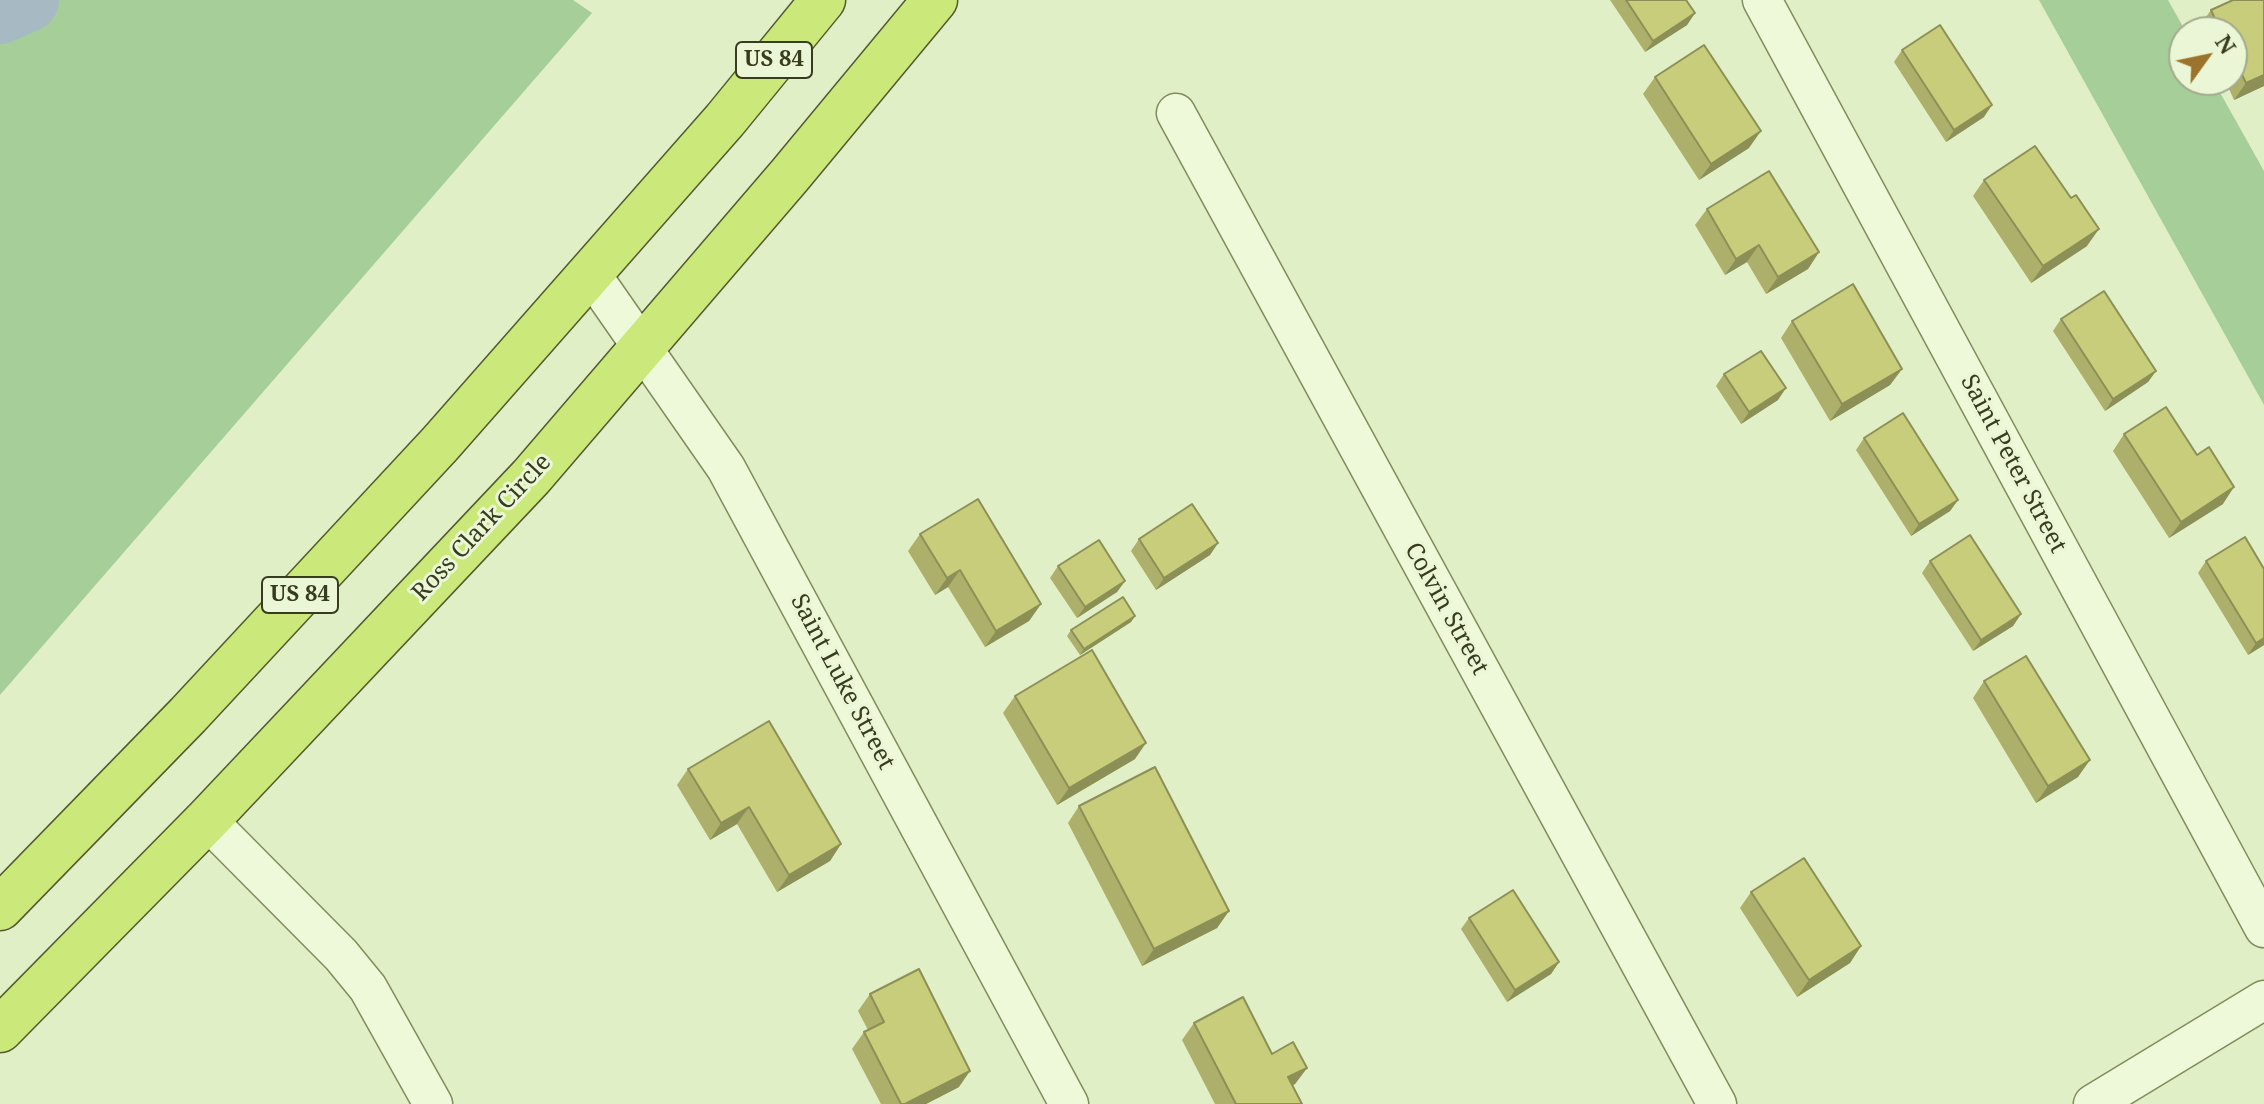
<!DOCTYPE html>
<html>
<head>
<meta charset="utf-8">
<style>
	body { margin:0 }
	#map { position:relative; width:2264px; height:1104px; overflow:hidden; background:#e0efc6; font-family:"Noto Serif",serif }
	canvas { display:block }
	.north { position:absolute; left:2168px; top:16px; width:80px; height:80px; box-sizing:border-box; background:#eaf6d5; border:2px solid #a2ab8c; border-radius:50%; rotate:57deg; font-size:22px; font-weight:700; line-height:32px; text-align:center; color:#373b1f }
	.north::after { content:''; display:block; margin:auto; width:28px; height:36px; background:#9b732a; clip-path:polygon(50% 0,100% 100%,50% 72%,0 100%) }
</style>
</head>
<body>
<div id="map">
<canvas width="2264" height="1104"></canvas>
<div class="north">N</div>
</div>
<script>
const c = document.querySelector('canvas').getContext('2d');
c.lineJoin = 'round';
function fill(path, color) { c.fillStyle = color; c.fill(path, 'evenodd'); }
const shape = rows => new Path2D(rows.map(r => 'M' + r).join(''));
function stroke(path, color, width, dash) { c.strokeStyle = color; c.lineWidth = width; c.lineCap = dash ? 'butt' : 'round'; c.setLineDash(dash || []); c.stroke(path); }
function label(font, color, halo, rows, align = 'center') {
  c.font = font + ' "Noto Serif",serif'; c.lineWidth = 6; c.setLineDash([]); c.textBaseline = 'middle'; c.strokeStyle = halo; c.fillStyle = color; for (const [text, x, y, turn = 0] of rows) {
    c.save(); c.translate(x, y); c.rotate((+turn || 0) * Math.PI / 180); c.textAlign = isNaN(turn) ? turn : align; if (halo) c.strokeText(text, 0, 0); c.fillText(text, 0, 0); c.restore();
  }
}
fill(shape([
	[0,0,573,0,592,13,0,695],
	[2039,0,2168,0,2186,32,2184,32,2184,80,2213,80,2264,171,2264,405]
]), '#a5ce99');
stroke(shape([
	[0,12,27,0]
]), '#a7b9c2', 64);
const minor = shape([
	[1762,0,2264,928],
	[1176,113,1717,1104],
	[591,274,726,468,1069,1104],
	[207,820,341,955,368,988,433,1104],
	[2093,1104,2264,1000]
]);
const trunk = shape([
	[0,908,188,715,440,444,725,120,823,0],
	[0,1030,207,820,531,477,790,175,935,0]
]);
stroke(minor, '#828b5b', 41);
stroke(trunk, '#54582f', 47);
stroke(minor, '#eef9d9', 38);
stroke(trunk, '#cbe87a', 44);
fill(shape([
	[1610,0,1686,0,1695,13,1687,25,1645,52],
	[2264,0,2264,86,2234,100,2225,80,2232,80,2232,32,2201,32,2199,27,2211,10],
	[1902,50,1984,117,1946,142,1894,62],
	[1655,77,1749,148,1699,180,1643,94],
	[1984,180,2071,198,2087,246,2031,283,1973,196],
	[1707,209,1819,252,1808,269,1766,294,1747,262,1725,275,1695,225],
	[2061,319,2156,371,2148,382,2105,411,2053,331],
	[1792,321,1902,369,1890,385,1830,421,1781,338],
	[1724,374,1778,400,1741,424,1716,386],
	[2124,434,2223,504,2169,538,2113,451],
	[1864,438,1958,500,1950,511,1911,536,1856,450],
	[920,534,1041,604,1029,621,985,647,948,587,935,595,908,551],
	[1139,539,1218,543,1210,555,1156,590,1131,551],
	[1930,561,2021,614,2013,626,1973,651,1922,573],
	[2206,561,2264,645,2248,655,2198,573],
	[1058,566,1125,581,1117,592,1077,618,1050,578],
	[1135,616,1131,622,1080,655,1067,636,1071,630],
	[1984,681,2078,777,2036,803,1973,698],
	[1015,696,1135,759,1057,805,1003,713],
	[688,769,841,844,830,861,777,892,737,824,710,840,677,785],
	[1079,806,1229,911,1217,928,1142,966,1068,823],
	[1751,892,1861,946,1850,963,1797,997,1740,908],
	[1469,918,1559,962,1551,974,1507,1002,1461,929],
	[870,994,959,1087,926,1104,881,1104,852,1049,864,1032,868,1030,858,1011],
	[1194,1023,1307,1068,1295,1084,1292,1086,1302,1104,1215,1104,1182,1040]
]), '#acb06a');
fill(shape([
	[1695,13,1687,25,1645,52,1653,41],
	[2264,75,2264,86,2234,100,2246,83],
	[1992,105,1984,117,1946,142,1954,130],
	[1761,131,1749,148,1699,180,1711,164],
	[2099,229,2087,246,2031,283,2043,266],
	[1759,245,1747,262,1725,275,1736,259],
	[1819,252,1808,269,1766,294,1778,277],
	[1902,369,1890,385,1830,421,1842,404],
	[2156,371,2148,382,2105,411,2113,399],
	[1786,388,1778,400,1741,424,1749,412],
	[2234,487,2223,504,2169,538,2181,522],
	[1958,500,1950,511,1911,536,1919,524],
	[1218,543,1210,555,1156,590,1164,578],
	[960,570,948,587,935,595,947,578],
	[1125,581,1117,592,1077,618,1085,607],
	[1041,604,1029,621,985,647,996,631],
	[2021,614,2013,626,1973,651,1981,640],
	[1135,616,1131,622,1080,655,1084,649],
	[2264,638,2264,645,2248,655,2256,643],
	[1146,743,1135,759,1057,805,1069,788],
	[2090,760,2078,777,2036,803,2048,786],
	[749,807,737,824,710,840,721,823],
	[841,844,830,861,777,892,789,875],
	[1229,911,1217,928,1142,966,1154,949],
	[1861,946,1850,963,1797,997,1809,980],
	[1559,962,1551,974,1507,1002,1515,990],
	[1307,1068,1295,1084,1276,1094,1288,1077],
	[970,1071,959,1087,926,1104,905,1104]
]), '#8c9056');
const building = shape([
	[1626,0,1686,0,1695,13,1653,41,1626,0],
	[2233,0,2264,0,2264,75,2246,83,2232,54,2232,32,2221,32,2211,10,2233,0],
	[1940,25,1992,105,1954,130,1902,50,1940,25],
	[1704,45,1761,131,1711,164,1655,77,1704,45],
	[2035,146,2071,198,2076,195,2099,229,2043,266,1984,180,2035,146],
	[1769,171,1819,252,1778,277,1759,245,1736,259,1707,209,1769,171],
	[1853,284,1902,369,1842,404,1792,321,1853,284],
	[2104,291,2156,371,2113,399,2061,319,2104,291],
	[1761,351,1786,388,1749,412,1724,374,1761,351],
	[2166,407,2197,455,2209,447,2234,487,2181,522,2124,434,2166,407],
	[1903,413,1958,500,1919,524,1864,438,1903,413],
	[978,499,1041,604,996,631,960,570,947,578,920,534,978,499],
	[1192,504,1218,543,1164,578,1139,539,1192,504],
	[1970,535,2021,614,1981,640,1930,561,1970,535],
	[2245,537,2264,569,2264,638,2256,643,2206,561,2245,537],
	[1099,540,1125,581,1085,607,1058,566,1099,540],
	[1123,597,1135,616,1084,649,1071,630,1123,597],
	[1092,650,1146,743,1069,788,1015,696,1092,650],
	[2026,656,2090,760,2048,786,1984,681,2026,656],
	[769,721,841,844,789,875,749,807,721,823,688,769,769,721],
	[1155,767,1229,911,1154,949,1079,806,1155,767],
	[1804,858,1861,946,1809,980,1751,892,1804,858],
	[1513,890,1559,962,1515,990,1469,918,1513,890],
	[919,969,970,1071,905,1104,901,1104,864,1032,884,1022,870,994,919,969],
	[1243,997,1272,1054,1293,1042,1307,1068,1288,1077,1302,1104,1236,1104,1194,1023,1243,997]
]);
fill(building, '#c8cd7b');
stroke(building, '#8c9056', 2);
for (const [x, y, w] of [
	[774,60,76],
	[300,595,76]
]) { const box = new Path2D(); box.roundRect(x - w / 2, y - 18, w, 36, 6); c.fillStyle = '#eaf6d5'; c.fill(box); stroke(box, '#373b1f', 2); }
label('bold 22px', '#373b1f', null, [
	["US 84",774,60],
	["US 84",300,595]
]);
label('24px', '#373b1f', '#eaf6d5', [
	["Saint Peter Street",2013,464,62],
	["Ross Clark Circle",482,528,-47],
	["Colvin Street",1446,609,61],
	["Saint Luke Street",842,682,62]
]);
</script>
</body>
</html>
